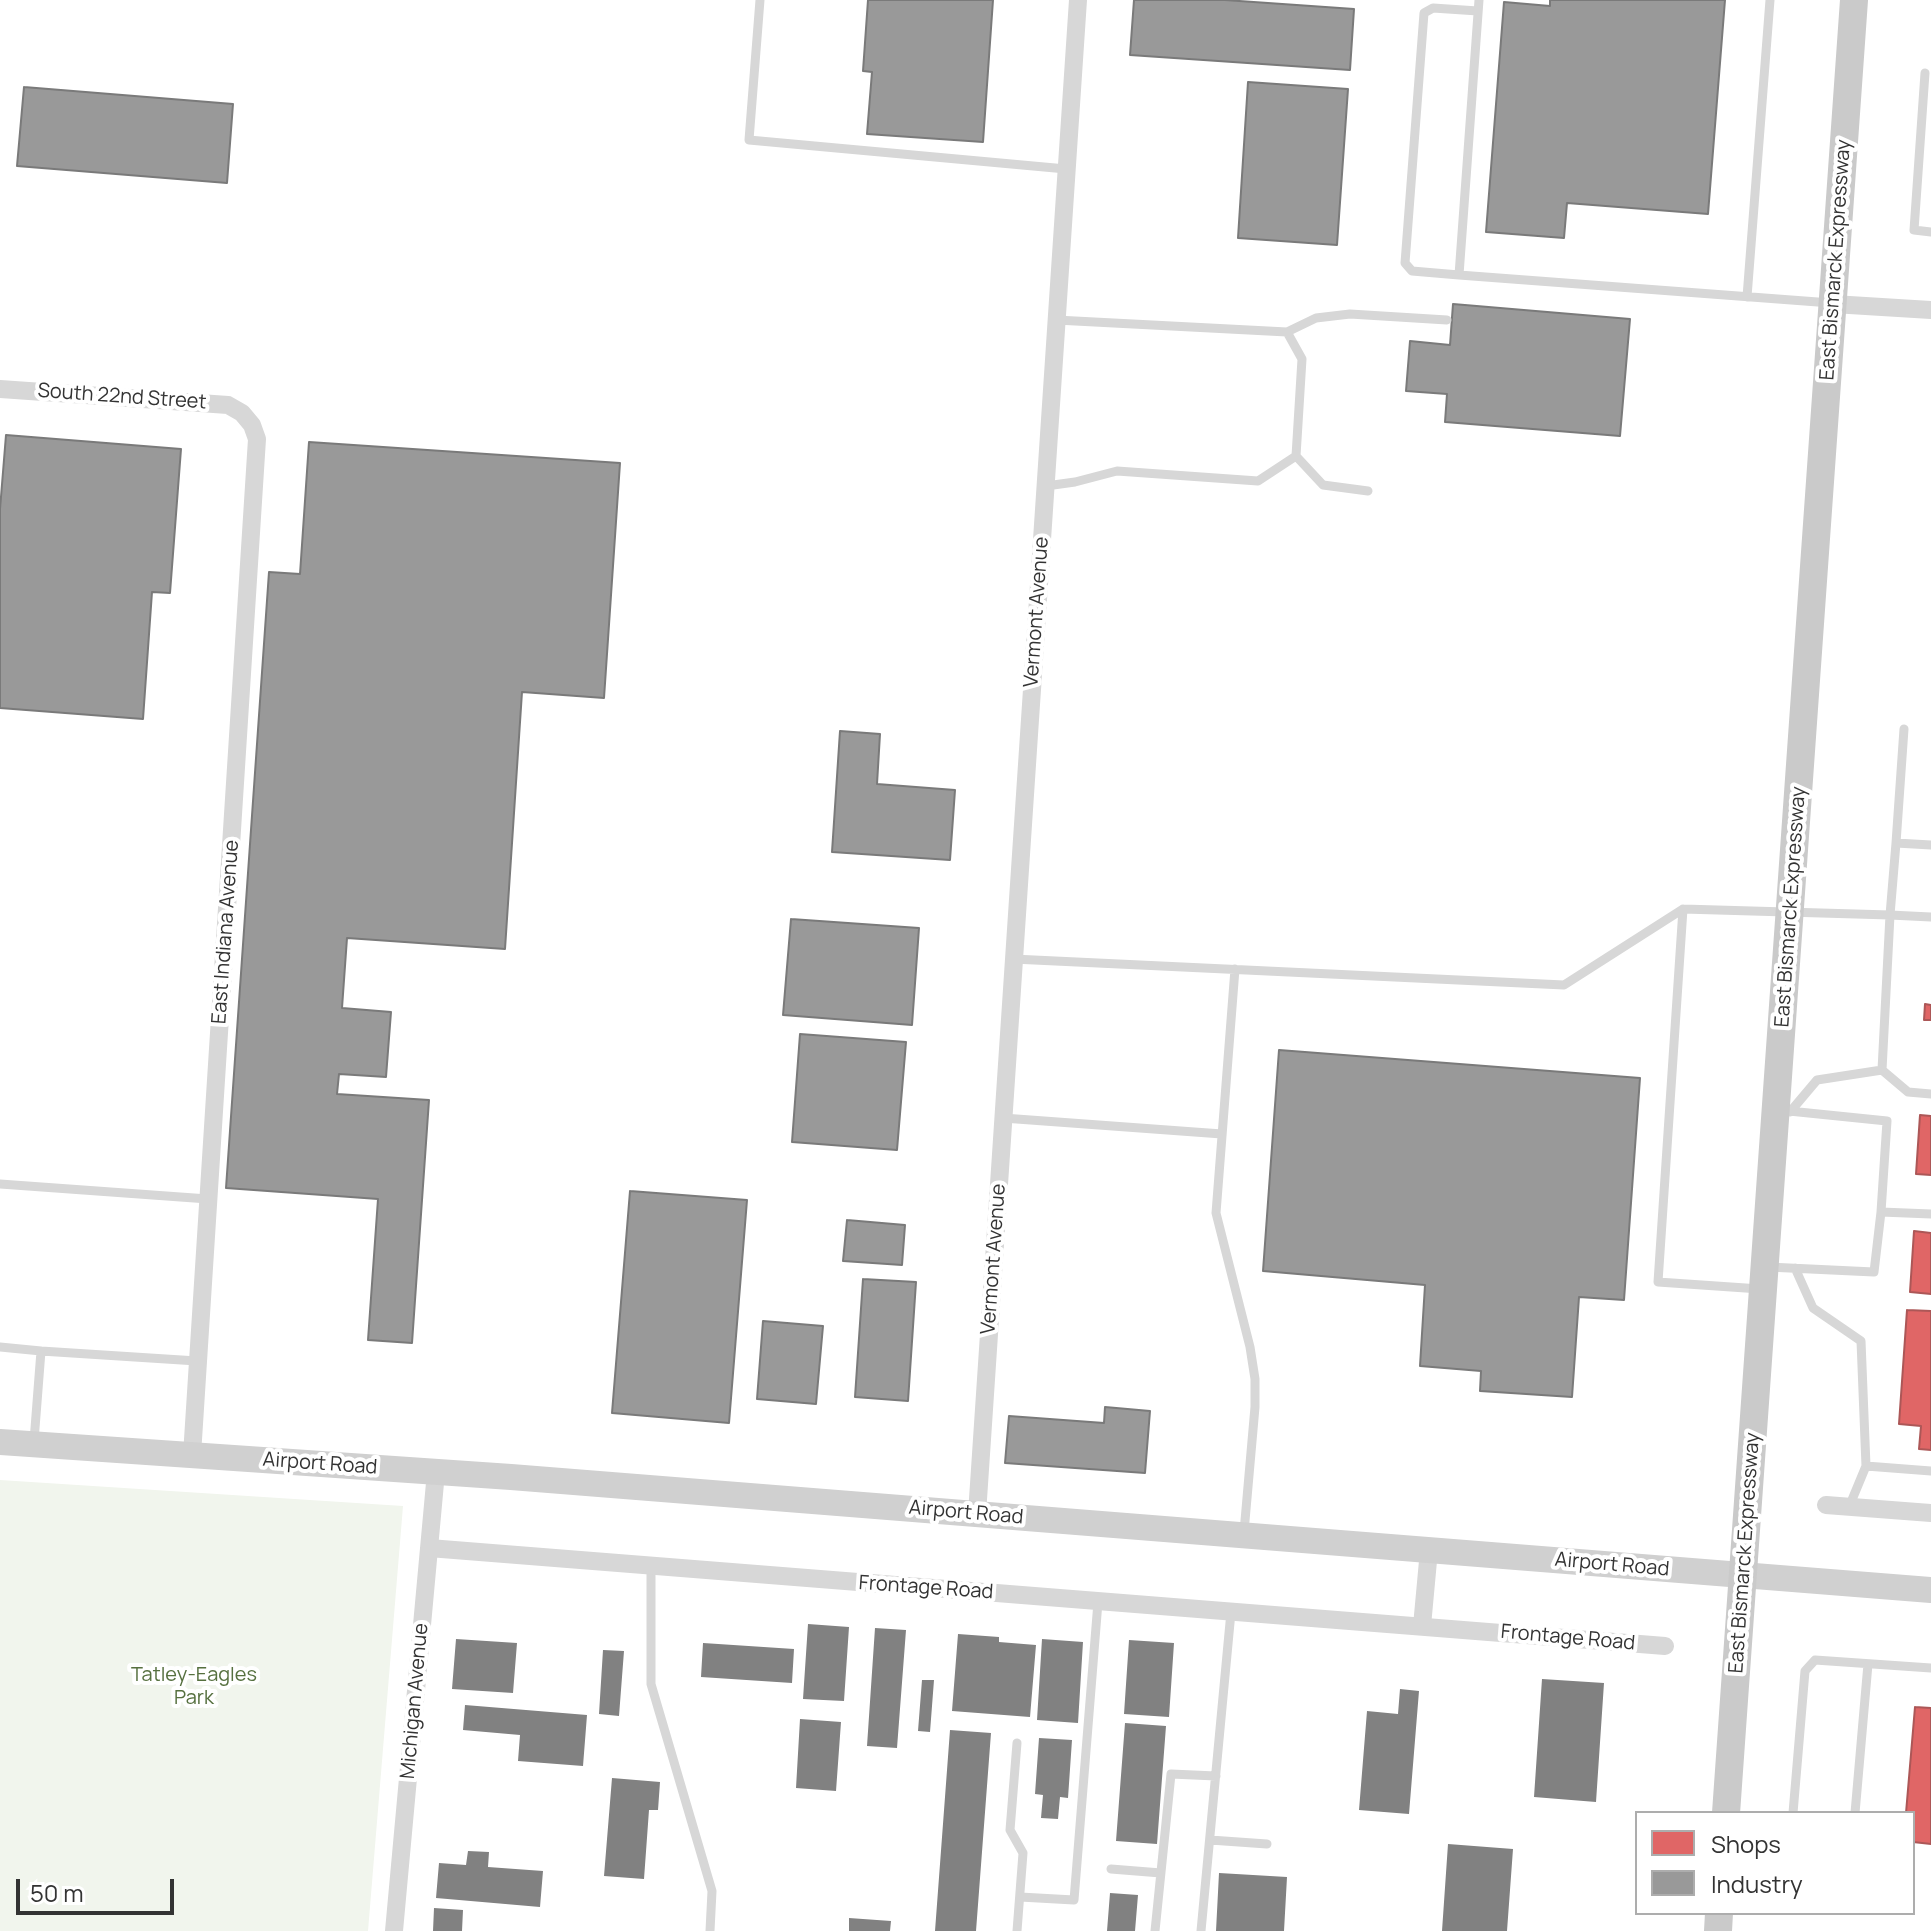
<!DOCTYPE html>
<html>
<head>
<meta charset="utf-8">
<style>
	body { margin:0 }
	#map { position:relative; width:1931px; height:1931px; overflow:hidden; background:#fff; font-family:Manrope,sans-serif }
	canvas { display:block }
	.legend { position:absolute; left:1635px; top:1811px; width:280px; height:104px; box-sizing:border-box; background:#fff; border:2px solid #adadad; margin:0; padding:10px 14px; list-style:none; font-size:24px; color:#333 }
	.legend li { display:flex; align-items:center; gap:16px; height:40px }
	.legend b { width:40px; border:2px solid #adadad }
	.scale { position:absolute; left:16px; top:1879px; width:158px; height:36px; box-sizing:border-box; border:4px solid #333; border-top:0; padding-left:10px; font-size:24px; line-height:28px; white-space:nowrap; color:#333; -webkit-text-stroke:6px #fff; paint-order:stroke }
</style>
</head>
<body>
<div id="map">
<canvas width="1931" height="1931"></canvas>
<ul class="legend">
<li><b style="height:22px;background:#e06666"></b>Shops</li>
<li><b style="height:22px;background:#999"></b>Industry</li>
</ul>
<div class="scale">50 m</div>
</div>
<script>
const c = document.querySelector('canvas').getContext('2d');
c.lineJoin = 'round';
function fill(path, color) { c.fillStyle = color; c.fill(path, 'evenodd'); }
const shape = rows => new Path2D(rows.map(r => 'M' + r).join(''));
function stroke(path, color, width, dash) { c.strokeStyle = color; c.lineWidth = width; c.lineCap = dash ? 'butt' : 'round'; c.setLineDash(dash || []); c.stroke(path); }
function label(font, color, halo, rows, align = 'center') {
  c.font = font + ' Manrope,sans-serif'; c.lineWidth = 8; c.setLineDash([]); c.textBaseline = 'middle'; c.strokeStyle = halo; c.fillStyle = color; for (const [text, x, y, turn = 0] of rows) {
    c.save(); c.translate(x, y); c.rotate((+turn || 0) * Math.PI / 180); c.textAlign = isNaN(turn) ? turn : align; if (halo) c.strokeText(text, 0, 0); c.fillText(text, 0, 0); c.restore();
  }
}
fill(shape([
	[0,1480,403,1506,368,1931,0,1931]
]), '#f1f5ed');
const shops = shape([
	[1925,1004,1931,1005,1931,1020,1924,1020,1925,1004],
	[1920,1115,1931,1116,1931,1175,1916,1174,1920,1115],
	[1914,1231,1931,1233,1931,1294,1910,1292,1914,1231],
	[1907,1310,1931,1311,1931,1450,1919,1449,1921,1426,1899,1424,1907,1310],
	[1915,1707,1931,1708,1931,1844,1913,1842,1913,1813,1906,1813,1915,1707]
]);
fill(shops, '#e06666');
stroke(shops, '#ac5757', 2);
const industry = shape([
	[868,0,993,0,983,142,867,134,872,72,863,71,868,0],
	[1134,0,1225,0,1354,9,1350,70,1130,55,1134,0],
	[1550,0,1725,0,1708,214,1567,203,1564,238,1486,232,1504,2,1550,6,1550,0],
	[1248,82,1348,89,1337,245,1238,238,1248,82],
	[24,87,233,104,227,183,17,166,24,87],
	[1453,304,1630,319,1620,436,1445,422,1447,394,1406,391,1410,341,1450,345,1453,304],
	[6,435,181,449,170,593,152,592,143,719,0,708,0,509,6,435],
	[309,442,620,463,604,698,522,692,505,949,347,938,342,1008,391,1012,386,1077,339,1074,337,1094,429,1100,412,1343,368,1340,378,1199,226,1188,269,572,300,574,309,442],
	[840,731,880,734,877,784,955,790,950,860,832,852,840,731],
	[791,919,919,928,912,1025,783,1015,791,919],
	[800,1034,906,1042,897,1150,792,1142,800,1034],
	[1279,1050,1640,1078,1624,1300,1579,1297,1572,1397,1480,1391,1481,1371,1420,1366,1425,1285,1263,1271,1279,1050],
	[630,1191,747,1200,729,1423,612,1413,630,1191],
	[847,1220,905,1225,902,1265,843,1261,847,1220],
	[863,1279,916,1282,908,1401,855,1397,863,1279],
	[763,1321,823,1326,816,1404,757,1399,763,1321],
	[1105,1407,1150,1411,1145,1473,1005,1463,1009,1416,1104,1423,1105,1407]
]);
fill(industry, '#999');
stroke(industry, '#7a7a7a', 2);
fill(shape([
	[808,1624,849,1627,844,1701,803,1699],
	[875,1628,906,1630,897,1748,867,1746],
	[958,1634,999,1637,999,1642,1036,1645,1030,1717,952,1711],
	[456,1639,517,1643,513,1693,452,1689],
	[1042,1639,1083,1642,1078,1723,1037,1720],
	[1129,1640,1174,1643,1169,1717,1124,1714],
	[703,1643,794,1649,792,1683,701,1677],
	[603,1650,624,1651,619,1716,599,1714],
	[1542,1679,1604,1683,1596,1802,1534,1797],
	[922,1680,934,1680,930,1732,918,1731],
	[1400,1689,1419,1691,1409,1814,1359,1810,1367,1711,1398,1714],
	[465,1705,587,1715,583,1766,518,1761,520,1735,463,1730],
	[800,1719,841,1722,836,1791,796,1788],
	[1125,1723,1166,1726,1157,1844,1116,1841],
	[950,1730,991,1733,976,1931,935,1931],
	[1039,1738,1072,1740,1068,1798,1060,1797,1058,1819,1041,1818,1043,1795,1035,1794],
	[612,1778,660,1782,658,1810,649,1810,644,1879,604,1876],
	[1448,1844,1513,1849,1507,1931,1442,1931],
	[468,1851,489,1852,488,1867,543,1871,540,1907,436,1898,439,1863,466,1865],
	[1219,1873,1287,1877,1284,1931,1216,1931],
	[1110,1893,1138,1895,1135,1931,1107,1931],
	[434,1908,463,1910,462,1931,433,1931],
	[849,1918,891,1921,890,1931,849,1931]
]), '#818181');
stroke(shape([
	[760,0,749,140,1066,169],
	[1479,0,1459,275,1831,303],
	[1925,73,1914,230,1931,232],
	[1459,275,1412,271,1405,263,1424,13,1433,8,1478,11],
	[1747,297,1770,0],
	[1287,332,1316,318,1350,314,1447,320],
	[1296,456,1323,485,1368,491],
	[1046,486,1075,482,1117,471,1258,481,1296,456,1302,359,1287,332,1056,320],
	[1896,843,1904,729],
	[1931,845,1896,843,1890,915,1931,917],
	[1683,909,1658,1282,1760,1289],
	[1013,959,1564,985,1683,909,1890,915,1882,1070,1817,1080,1790,1112],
	[1235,969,1216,1213,1250,1347,1255,1379,1255,1407,1244,1532],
	[1882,1070,1908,1092,1931,1094],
	[1003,1118,1222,1134],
	[0,1184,208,1199],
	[1881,1212,1931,1214],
	[1768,1267,1874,1272,1881,1212,1887,1121,1789,1111],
	[1795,1268,1813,1308,1861,1341,1866,1466,1931,1471],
	[0,1347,41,1351,34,1441],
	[41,1351,197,1361],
	[1849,1507,1866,1466],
	[651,1567,651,1684,712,1891,710,1931],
	[1793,1813,1805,1671,1815,1660,1931,1668],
	[1855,1813,1868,1664],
	[1210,1840,1267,1844],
	[1111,1869,1161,1873],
	[1020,1897,1074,1900,1098,1602],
	[1017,1931,1023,1853,1010,1830,1017,1743],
	[1155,1931,1171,1774,1216,1776],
	[1201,1931,1231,1612]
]), '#d7d7d7', 9);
stroke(shape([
	[1833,304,1931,310],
	[0,389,228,405,242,413,252,425,257,439,192,1455],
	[1826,1505,1931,1513],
	[977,1514,1078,0],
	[429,1548,1665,1646],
	[1422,1626,1429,1550],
	[394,1931,436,1472]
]), '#d7d7d7', 18);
stroke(shape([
	[0,1442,511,1477,1931,1590]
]), '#d0d0d0', 26);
stroke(shape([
	[1726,1813,1854,0],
	[1718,1931,1719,1913]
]), '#cacaca', 28);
label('20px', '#333', '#fff', [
	["East Bismarck Expressway",1836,260,-86],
	["South 22nd Street",122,397,4],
	["Vermont Avenue",1037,612,-86],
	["East Bismarck Expressway",1791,907,-86],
	["East Indiana Avenue",226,932,-86],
	["Vermont Avenue",994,1259,-86],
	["Airport Road",320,1464,4],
	["Airport Road",966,1513,5],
	["East Bismarck Expressway",1745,1553,-86],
	["Airport Road",1612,1565,5],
	["Frontage Road",926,1588,4],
	["Frontage Road",1568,1638,5],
	["Michigan Avenue",415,1701,-85]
]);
label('20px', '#56703f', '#fff', [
	["Tatley-Eagles",194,1675],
	["Park",194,1698]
]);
</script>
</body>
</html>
